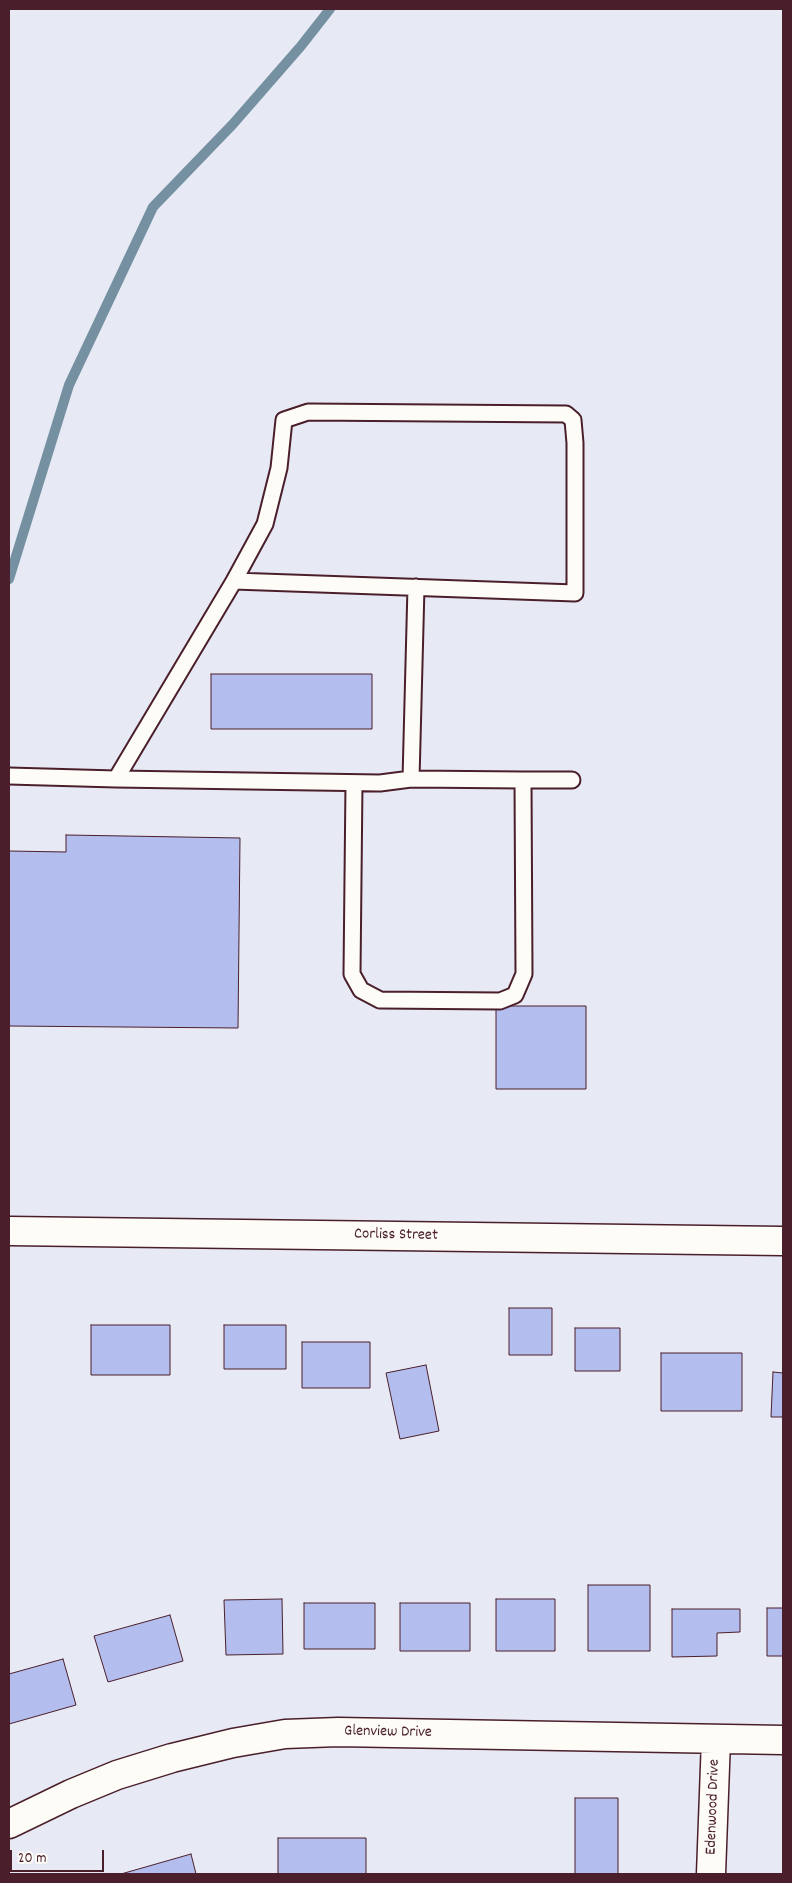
<!DOCTYPE html>
<html>
<head>
<meta charset="utf-8">
<style>
	body { margin:0 }
	#map { position:relative; width:792px; height:1883px; overflow:hidden; background:#e7e9f4; font-family:Dekko,sans-serif }
	canvas { display:block }
	.frame { position:absolute; inset:0; border:10px solid #4a1f2b; pointer-events:none }
	.scale { position:absolute; left:10px; top:1850px; width:94px; height:22px; box-sizing:border-box; border:2px solid #4a1f2b; border-top:0; padding-left:6px; font-size:15px; line-height:18px; white-space:nowrap; color:#4a1f2b; -webkit-text-stroke:4px #fdfcf7; paint-order:stroke }
</style>
</head>
<body>
<div id="map">
<canvas width="792" height="1883"></canvas>
<div class="frame"></div>
<div class="scale">20 m</div>
</div>
<script>
const c = document.querySelector('canvas').getContext('2d');
c.lineJoin = 'round';
const shape = rows => new Path2D(rows.map(r => 'M' + r).join(''));
function stroke(path, color, width, dash) { c.strokeStyle = color; c.lineWidth = width; c.lineCap = dash ? 'butt' : 'round'; c.setLineDash(dash || []); c.stroke(path); }
function fill(path, color) { c.fillStyle = color; c.fill(path, 'evenodd'); }
function label(font, color, halo, rows, align = 'center') {
  c.font = font + ' Dekko,sans-serif'; c.lineWidth = 4; c.setLineDash([]); c.textBaseline = 'middle'; c.strokeStyle = halo; c.fillStyle = color; for (const [text, x, y, turn = 0] of rows) {
    c.save(); c.translate(x, y); c.rotate((+turn || 0) * Math.PI / 180); c.textAlign = isNaN(turn) ? turn : align; if (halo) c.strokeText(text, 0, 0); c.fillText(text, 0, 0); c.restore();
  }
}
stroke(shape([
	[9,579,69,385,153,207,233,124,301,46,330,9]
]), '#7490a1', 10);
const building = shape([
	[211,674,372,674,372,729,211,729,211,674],
	[66,835,240,838,238,1028,9,1026,9,851,66,852,66,835],
	[496,1006,586,1006,586,1089,496,1089,496,1006],
	[509,1308,552,1308,552,1355,509,1355,509,1308],
	[91,1325,170,1325,170,1375,91,1375,91,1325],
	[224,1325,286,1325,286,1369,224,1369,224,1325],
	[575,1328,620,1328,620,1371,575,1371,575,1328],
	[302,1342,370,1342,370,1388,302,1388,302,1342],
	[661,1353,742,1353,742,1411,661,1411,661,1353],
	[426,1365,439,1431,400,1439,386,1373,426,1365],
	[773,1372,783,1373,783,1417,771,1417,773,1372],
	[588,1585,650,1585,650,1651,588,1651,588,1585],
	[282,1599,283,1654,226,1655,224,1600,282,1599],
	[496,1599,555,1599,555,1651,496,1651,496,1599],
	[304,1603,375,1603,375,1649,304,1649,304,1603],
	[400,1603,470,1603,470,1651,400,1651,400,1603],
	[767,1608,783,1608,783,1656,767,1656,767,1608],
	[672,1609,740,1609,740,1632,717,1633,717,1656,672,1657,672,1609],
	[170,1615,183,1661,108,1682,94,1636,170,1615],
	[63,1659,76,1705,9,1724,9,1674,63,1659],
	[575,1798,618,1798,618,1874,575,1874,575,1798],
	[278,1838,366,1838,366,1874,278,1874,278,1838],
	[191,1854,196,1874,121,1874,191,1854]
]);
fill(building, '#b3bdee');
stroke(building, '#4a1f2b', 1);
const service = shape([
	[9,776,116,779,234,581,265,524,279,468,284,420,308,412,566,414,573,420,575,443,575,593,234,581],
	[116,779,380,783,411,779,416,587],
	[523,780,572,780],
	[354,783,352,974,361,990,380,1000,500,1001,515,995,524,974,523,780,411,779]
]);
const minor = shape([
	[9,1231,783,1241],
	[9,1824,71,1794,117,1775,172,1758,233,1743,285,1734,338,1732,783,1740],
	[711,1874,716,1739]
]);
stroke(service, '#4a1f2b', 19);
stroke(minor, '#4a1f2b', 31);
stroke(service, '#fdfcf7', 15);
stroke(minor, '#fdfcf7', 28);
label('16px', '#4a1f2b', '#fdfcf7', [
	["Corliss Street",396,1236,1],
	["Glenview Drive",388,1733,1],
	["Edenwood Drive",714,1807,-88]
]);
</script>
</body>
</html>
